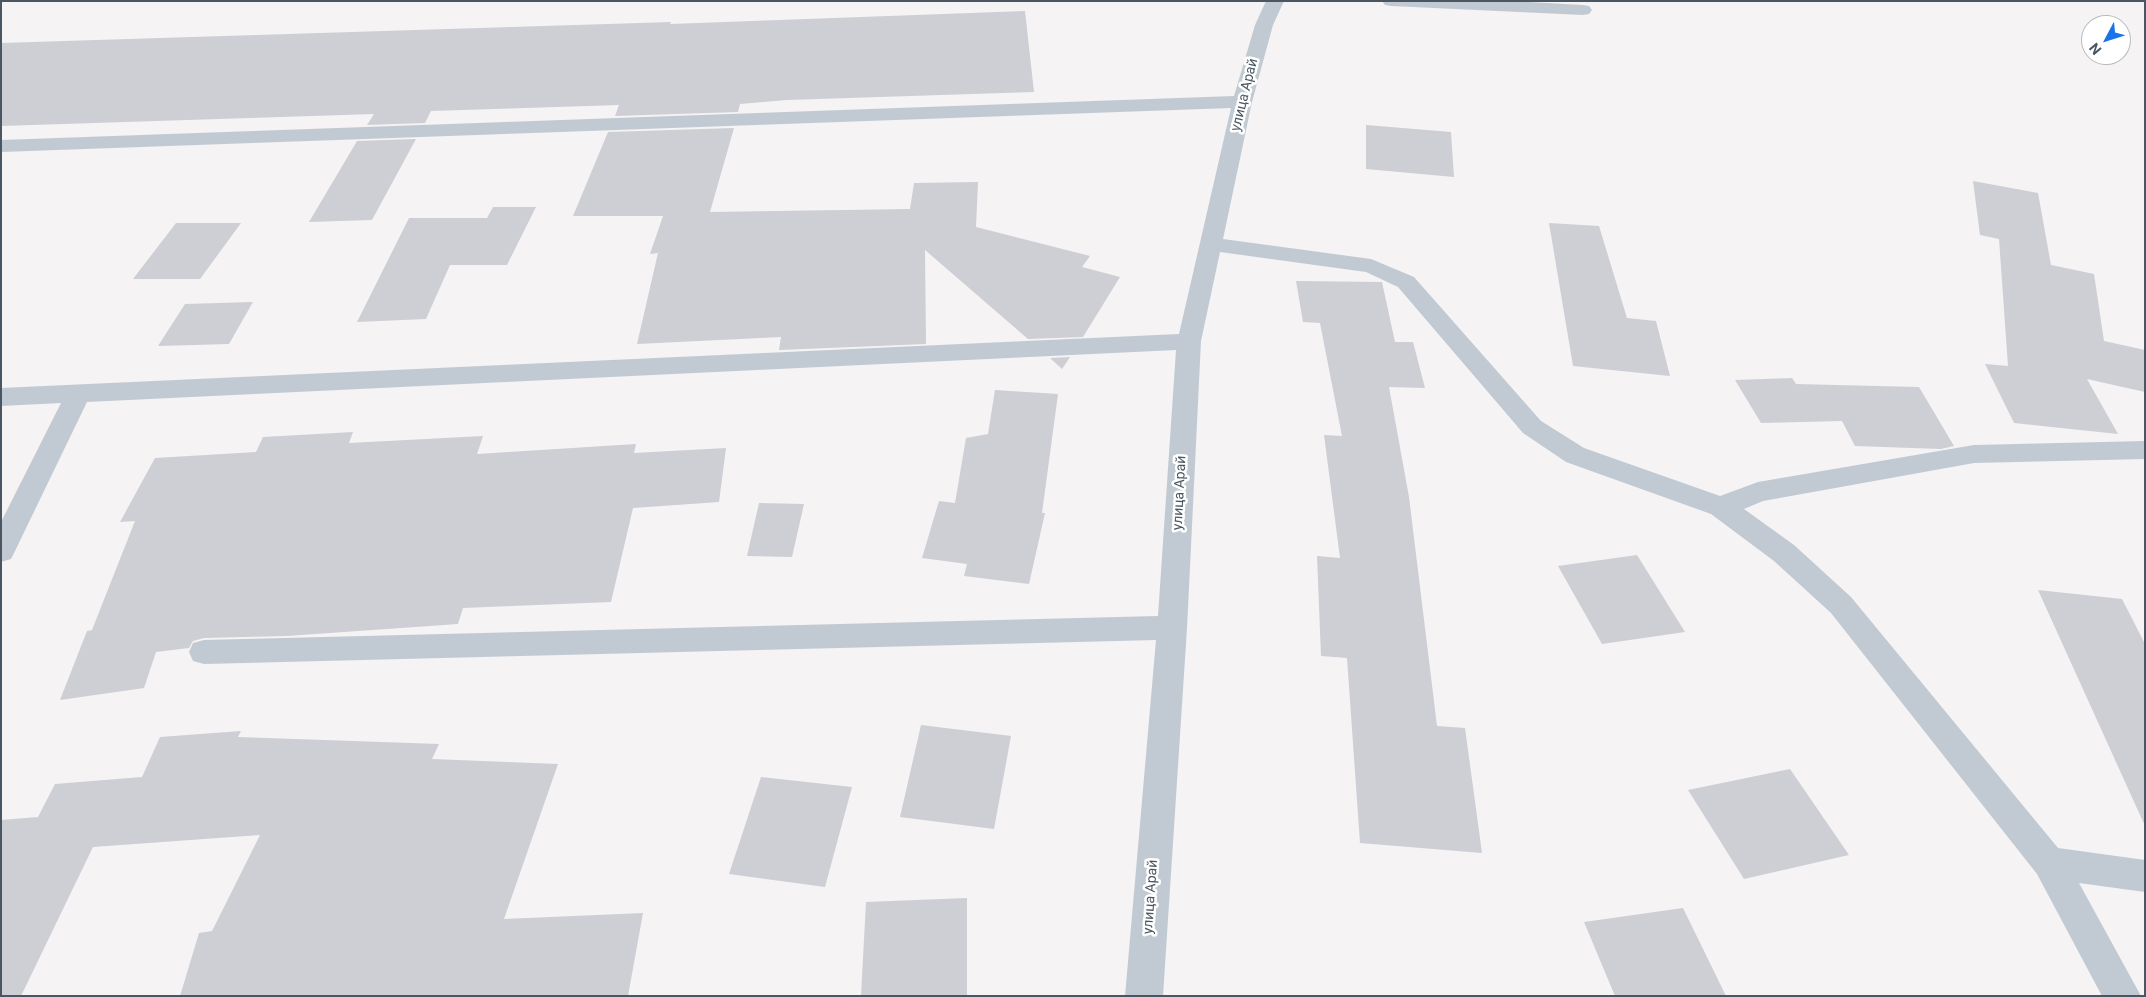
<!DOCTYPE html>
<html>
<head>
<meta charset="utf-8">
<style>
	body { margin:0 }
	#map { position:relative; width:2146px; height:997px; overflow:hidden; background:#f5f3f3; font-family:Roboto,sans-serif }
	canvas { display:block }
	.frame { position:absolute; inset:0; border:2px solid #4a5661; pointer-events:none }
	.north { position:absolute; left:2081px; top:15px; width:50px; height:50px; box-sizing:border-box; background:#fff; border:1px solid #b7bbc0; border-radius:50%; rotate:230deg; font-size:14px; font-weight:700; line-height:20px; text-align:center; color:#4a5661 }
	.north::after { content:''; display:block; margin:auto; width:18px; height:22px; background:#1a73e8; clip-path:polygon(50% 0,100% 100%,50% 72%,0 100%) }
</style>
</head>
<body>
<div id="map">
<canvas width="2146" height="997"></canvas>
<div class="frame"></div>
<div class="north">N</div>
</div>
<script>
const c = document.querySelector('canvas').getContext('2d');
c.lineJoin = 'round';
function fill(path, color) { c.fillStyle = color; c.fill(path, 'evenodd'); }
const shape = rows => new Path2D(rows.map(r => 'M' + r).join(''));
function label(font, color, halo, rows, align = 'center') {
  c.font = font + ' Roboto,sans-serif'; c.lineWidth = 5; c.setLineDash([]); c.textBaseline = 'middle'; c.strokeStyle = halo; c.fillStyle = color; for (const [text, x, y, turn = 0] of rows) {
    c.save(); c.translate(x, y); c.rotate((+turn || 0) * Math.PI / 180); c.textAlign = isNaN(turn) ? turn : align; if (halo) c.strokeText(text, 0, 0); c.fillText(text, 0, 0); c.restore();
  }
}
fill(shape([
	[1025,11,1034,92,787,100,740,104,738,112,615,116,619,105,431,111,425,123,367,125,374,114,1,126,1,43,671,22,670,24],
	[1366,125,1451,132,1454,177,1366,169],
	[734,128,710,212,910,209,914,183,978,182,976,227,1090,256,1082,267,1120,277,1083,337,1028,339,925,250,926,344,779,350,781,337,637,344,658,253,650,254,663,216,573,216,608,132],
	[416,139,372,220,309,222,357,141],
	[1973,181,2038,193,2051,265,2094,274,2104,341,2145,350,2145,392,2087,379,2118,434,2014,423,1985,364,2008,366,1999,239,1980,235],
	[493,207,536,207,507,265,450,265,426,319,357,322,409,218,487,218],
	[176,223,241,223,200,279,133,279],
	[1549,223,1599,226,1627,318,1656,321,1670,376,1573,366],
	[1296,281,1382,282,1395,342,1413,342,1425,388,1389,387,1409,497,1437,726,1465,728,1482,853,1360,843,1347,658,1321,656,1317,556,1340,558,1324,435,1342,436,1320,323,1303,322],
	[253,302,229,344,158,346,185,304],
	[1070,357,1062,369,1050,358],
	[1792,378,1796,384,1919,387,1954,446,1941,449,1855,446,1842,421,1761,423,1735,380],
	[995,390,1058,394,1042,513,1045,513,1029,584,964,576,967,564,922,558,939,501,955,503,966,438,988,434],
	[353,432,349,443,483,436,477,454,636,444,634,453,726,448,719,502,633,508,611,602,463,608,458,624,287,636,204,638,193,641,189,648,156,652,144,688,60,700,87,631,92,630,135,521,120,522,155,458,256,452,263,437],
	[759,503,804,504,792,557,747,556],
	[1637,555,1685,632,1602,644,1558,566],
	[2038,590,2122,599,2145,644,2145,826],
	[921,725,1011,736,994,829,900,817],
	[241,731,238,737,439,744,432,759,558,764,504,919,643,913,628,996,180,996,199,933,212,931,260,835,93,847,21,996,1,996,1,820,38,817,55,784,142,777,160,737],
	[1790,769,1849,855,1744,879,1688,790],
	[761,777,852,787,825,887,729,874],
	[967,898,967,996,861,996,866,902],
	[1683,908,1726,996,1615,996,1584,922]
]), '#cdcfd5');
fill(shape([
	[1266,1,1284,1,1273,25,1252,102,1223,239,1371,259,1414,277,1541,421,1584,448,1720,496,1758,482,1974,445,2145,441,2145,459,1974,463,1763,501,1744,509,1794,545,1851,597,2058,848,2145,860,2145,892,2079,883,2141,996,2102,996,2037,874,1831,613,1774,561,1711,514,1566,462,1523,433,1398,287,1366,272,1220,252,1201,341,1187,628,1163,996,1125,996,1156,640,204,664,193,661,189,652,193,643,204,640,1158,616,1176,350,87,402,15,551,11,559,1,562,1,522,61,403,1,406,1,388,1179,334,1231,108,1,152,1,140,1234,96,1255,25,1266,1],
	[1382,1,1511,1,1583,5,1589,6,1592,10,1589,14,1583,15,1391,6,1385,5,1382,1]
]), '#c1cad2');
label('14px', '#4a5661', '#fff', [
	["улица Арай",1245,95,-76],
	["улица Арай",1180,493,-87],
	["улица Арай",1151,897,-86]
]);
</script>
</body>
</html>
